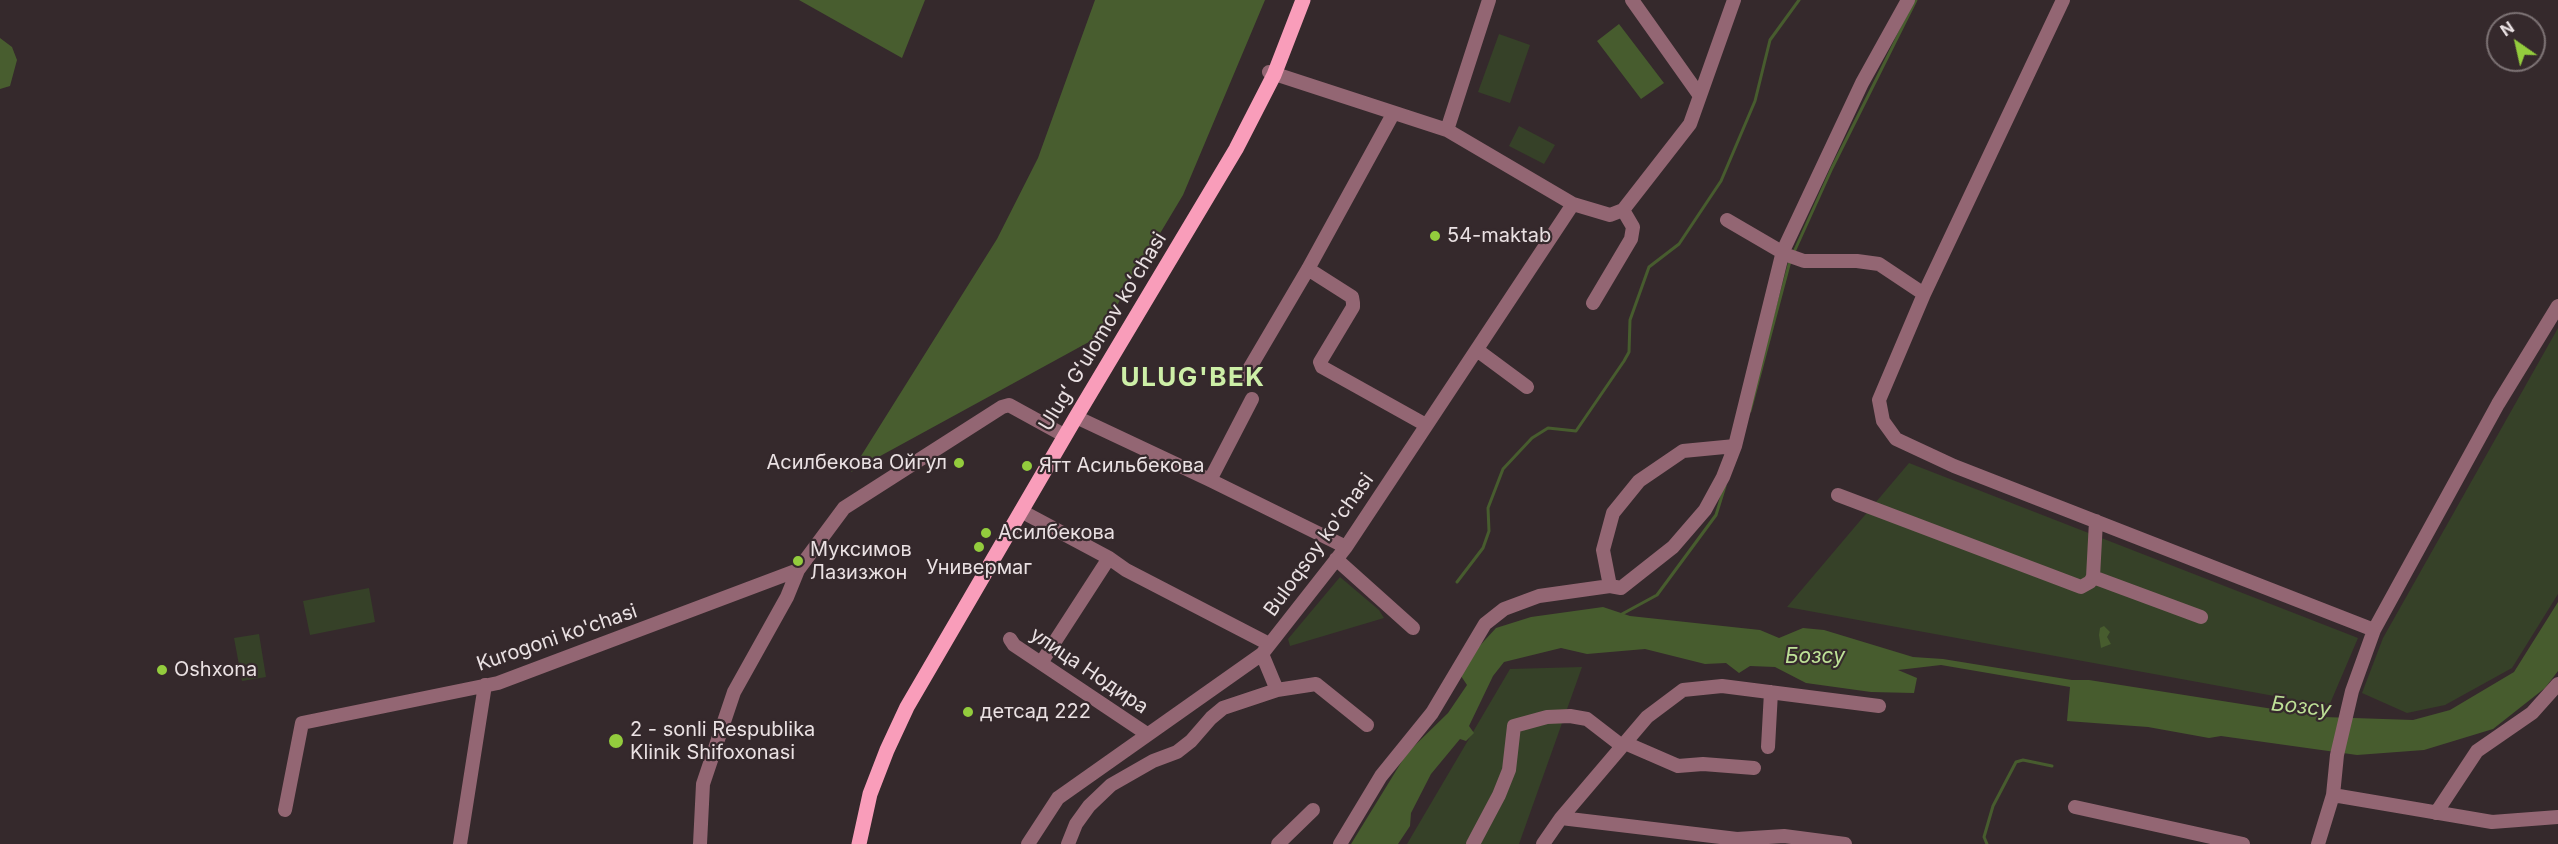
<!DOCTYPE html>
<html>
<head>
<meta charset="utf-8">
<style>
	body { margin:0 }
	#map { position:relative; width:2558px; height:844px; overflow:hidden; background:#35292c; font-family:Inter,sans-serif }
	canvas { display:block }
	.north { position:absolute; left:2486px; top:12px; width:60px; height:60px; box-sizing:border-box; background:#35292c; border:2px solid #7d7375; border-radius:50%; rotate:326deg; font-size:16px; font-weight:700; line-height:24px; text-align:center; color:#eae1e3 }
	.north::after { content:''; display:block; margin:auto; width:21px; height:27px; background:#93cc3d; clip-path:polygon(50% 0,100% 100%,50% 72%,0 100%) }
</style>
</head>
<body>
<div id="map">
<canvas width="2558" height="844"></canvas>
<div class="north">N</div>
</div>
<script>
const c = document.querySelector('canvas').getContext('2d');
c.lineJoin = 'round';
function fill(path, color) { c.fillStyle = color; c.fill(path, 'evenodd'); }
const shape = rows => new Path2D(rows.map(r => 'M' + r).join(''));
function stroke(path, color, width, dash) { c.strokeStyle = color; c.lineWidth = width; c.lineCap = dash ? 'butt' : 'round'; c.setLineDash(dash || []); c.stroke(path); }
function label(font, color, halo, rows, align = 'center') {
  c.font = font + ' Inter,sans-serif'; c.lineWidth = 4.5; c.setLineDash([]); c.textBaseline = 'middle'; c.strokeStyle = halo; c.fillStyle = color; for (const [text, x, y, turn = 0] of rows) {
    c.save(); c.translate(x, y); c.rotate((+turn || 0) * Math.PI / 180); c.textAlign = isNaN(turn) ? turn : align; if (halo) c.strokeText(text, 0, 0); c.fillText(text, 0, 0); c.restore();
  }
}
fill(shape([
	[1499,34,1530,45,1510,103,1478,92],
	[1519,126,1555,145,1544,164,1509,146],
	[2558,328,2558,594,2512,668,2445,705,2407,713,2362,693,2383,638],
	[1909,463,2358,638,2329,706,1787,607],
	[1340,577,1379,610,1384,618,1290,646,1288,639],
	[369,588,375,622,310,635,303,601],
	[259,634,266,677,242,681,234,638],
	[1582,667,1519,844,1407,844,1510,669]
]), '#364128');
fill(shape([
	[799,0,925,0,902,58],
	[1095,0,1265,0,1183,195,1098,337,851,472,997,239,1038,158],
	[0,38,12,47,17,60,10,86,0,89]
]), '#485d2f');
fill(shape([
	[1619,24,1664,83,1641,99,1597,41],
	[2558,602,2558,671,2545,688,2493,729,2424,750,2357,755,2221,736,2209,738,2148,727,2067,721,2070,687,1941,665,1898,670,1917,678,1914,693,1871,692,1806,683,1775,667,1750,666,1739,673,1726,663,1705,664,1645,649,1587,654,1561,648,1504,662,1493,676,1469,726,1474,733,1466,741,1460,739,1431,774,1411,813,1410,826,1398,844,1351,844,1407,753,1448,713,1467,685,1461,676,1473,653,1496,628,1531,617,1603,607,1630,616,1760,630,1779,638,1803,628,1824,630,1913,657,1943,659,2072,680,2089,680,2324,717,2413,720,2450,710,2514,672],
	[2104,626,2110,632,2107,637,2111,644,2101,648,2099,635,2100,628]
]), '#475c2e');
stroke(shape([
	[1794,252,1832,168,1916,0],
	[1750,411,1790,261],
	[1457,582,1483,548,1489,531,1488,508,1503,469,1532,438,1548,428,1576,431,1624,361,1629,352,1630,320,1649,267,1679,244,1721,181,1755,101,1770,40,1799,0],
	[1622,614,1657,595,1716,515,1725,486],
	[1987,844,1984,837,1993,806,2016,762,2023,760,2052,766]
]), '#475c2e', 3);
stroke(shape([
	[1632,0,1700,96],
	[2063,0,1924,294,1879,400,1883,421,1896,439,1954,466,2374,630],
	[1269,72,1447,130,1573,204,1610,215,1623,210],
	[1447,130,1489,0],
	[1623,210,1690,124,1734,0],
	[1727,220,1787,255,1804,261,1857,261,1879,264,1924,294],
	[1308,269,1352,297,1353,303,1353,307,1320,362,1322,367,1426,425],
	[1593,303,1631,239,1633,227,1623,210],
	[1477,350,1527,387],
	[1245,376,1308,269,1393,114],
	[1076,417,1210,480,1346,547],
	[1210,480,1252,399],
	[1838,495,2081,587,2090,582,2093,577,2096,521],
	[1021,511,1109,558,1126,570,1269,644],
	[1336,559,1413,628],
	[2093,577,2201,617],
	[1610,586,1603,550,1613,513,1639,481,1683,451,1735,446],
	[1010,639,1014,645,1147,734],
	[1262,654,1277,690],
	[1041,663,1109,558],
	[1625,743,1678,766,1703,764,1754,768],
	[1768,747,1771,692],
	[2333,795,2492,822,2558,817],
	[2075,807,2243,844],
	[285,810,302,723,498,683,798,570],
	[2436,813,2477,751,2532,713,2558,684],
	[1561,818,1737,839,1784,836,1845,844],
	[460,844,485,685],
	[700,844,703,784,734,692,787,597,798,570,844,508,1002,407,1009,405,1060,433],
	[1028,844,1058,798,1262,654,1346,547,1573,204],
	[1068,844,1076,824,1089,806,1111,785,1153,761,1177,752,1191,741,1211,718,1223,708,1277,690,1316,684,1367,725],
	[1278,844,1313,810],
	[1340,844,1381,776,1432,713,1485,624,1504,609,1539,596,1610,586,1621,588,1673,547,1705,510,1723,477,1735,446,1783,251,1862,83,1908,0],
	[1473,844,1499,795,1509,770,1514,726,1547,717,1570,716,1587,719,1622,746],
	[1543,844,1561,818,1647,717,1683,690,1722,686,1879,706],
	[2318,844,2333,795,2337,755,2352,691,2374,630,2498,404,2558,306]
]), '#936673', 14);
stroke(shape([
	[859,844,870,794,887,750,907,707,1076,417,1236,149,1274,75,1303,0]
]), '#f99dba', 15);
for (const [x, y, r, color] of [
	[1435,236,6,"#93cc3d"],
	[959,463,6,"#93cc3d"],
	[1027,466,6,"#93cc3d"],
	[986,533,6,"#93cc3d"],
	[979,547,6,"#93cc3d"],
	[798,561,6,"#93cc3d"],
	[162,670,6,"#93cc3d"],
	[968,712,6,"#93cc3d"],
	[616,741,8,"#93cc3d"]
]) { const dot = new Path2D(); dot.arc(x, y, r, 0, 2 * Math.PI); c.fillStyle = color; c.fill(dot); stroke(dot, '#35292c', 2); }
label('20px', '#eae1e3', '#35292c', [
	["54-maktab",1447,236],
	["Асилбекова Ойгул",947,463,"right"],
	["Ятт Асильбекова",1039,466],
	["Асилбекова",998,533],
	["Муксимов",810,550],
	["Лазизжон",810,573],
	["Универмаг",979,568,"center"],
	["Oshxona",174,670],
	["детсад 222",980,712],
	["2 - sonli Respublika",630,730],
	["Klinik Shifoxonasi",630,753]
], 'left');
label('20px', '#eae1e3', '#35292c', [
	["Ulugʻ Gʻulomov koʻchasi",1103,332,-59],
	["Buloqsoy ko'chasi",1319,545,-54],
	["Kurogoni ko'chasi",557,638,-19],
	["улица Нодира",1089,671,34]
]);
label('italic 21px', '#bee197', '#35292c', [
	["Бозсу",1815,657],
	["Бозсу",2301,707,6]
]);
c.letterSpacing = '1.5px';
label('bold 26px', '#cdefa7', '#35292c', [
	["ULUG'BEK",1193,378]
]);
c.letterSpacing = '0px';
</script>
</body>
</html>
